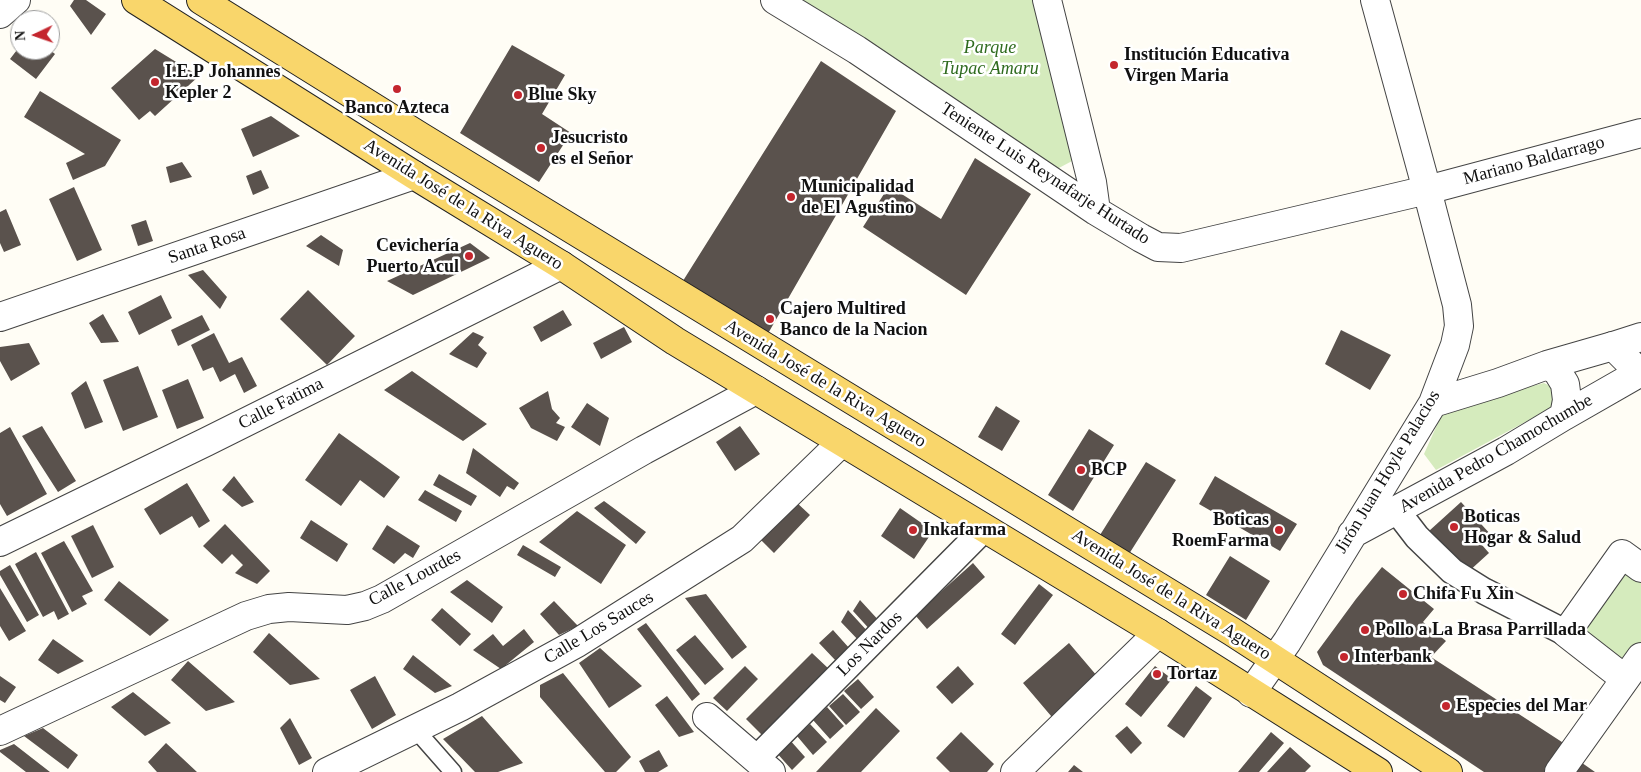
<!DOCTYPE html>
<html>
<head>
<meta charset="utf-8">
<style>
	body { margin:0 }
	#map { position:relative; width:1641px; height:772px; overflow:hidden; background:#fffdf5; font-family:"Times New Roman",serif }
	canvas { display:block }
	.north { position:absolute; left:10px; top:10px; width:50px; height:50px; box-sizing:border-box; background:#fff; border:1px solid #a0a0a0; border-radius:50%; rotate:267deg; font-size:14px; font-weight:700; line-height:20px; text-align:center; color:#111 }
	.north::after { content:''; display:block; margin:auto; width:18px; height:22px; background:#c4262e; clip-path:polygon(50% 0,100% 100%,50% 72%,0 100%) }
</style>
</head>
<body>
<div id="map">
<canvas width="1641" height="772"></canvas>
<div class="north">N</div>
</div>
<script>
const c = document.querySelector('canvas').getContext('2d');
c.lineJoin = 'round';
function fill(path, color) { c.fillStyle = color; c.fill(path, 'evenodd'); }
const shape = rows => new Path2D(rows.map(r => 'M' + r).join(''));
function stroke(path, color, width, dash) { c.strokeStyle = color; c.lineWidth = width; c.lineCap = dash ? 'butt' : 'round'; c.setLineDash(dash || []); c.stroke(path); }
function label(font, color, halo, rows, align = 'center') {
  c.font = font + ' "Times New Roman",serif'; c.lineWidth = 5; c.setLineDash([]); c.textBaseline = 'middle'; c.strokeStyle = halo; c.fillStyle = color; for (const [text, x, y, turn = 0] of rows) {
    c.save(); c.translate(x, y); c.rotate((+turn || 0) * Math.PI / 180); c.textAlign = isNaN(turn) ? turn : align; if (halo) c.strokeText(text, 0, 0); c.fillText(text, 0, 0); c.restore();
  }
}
fill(shape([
	[787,0,1035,0,1074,160,1057,169],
	[1544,383,1550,386,1554,392,1555,406,1436,470,1424,454,1441,416,1454,408,1470,402],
	[1627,565,1641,576,1641,642,1624,666,1578,629]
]), '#d5ebbd');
fill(shape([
	[74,0,86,0,106,14,91,35,70,6],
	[512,45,565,75,542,114,571,133,539,182,460,133],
	[20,46,20,50,50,50,55,54,36,79,10,59],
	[155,49,199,76,155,116,150,111,139,120,111,88],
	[821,61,896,111,766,337,681,284],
	[40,91,121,140,105,166,73,180,66,163,85,154,24,117],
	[271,116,300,136,253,157,241,129],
	[975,158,1031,194,966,295,863,227,889,186,941,219],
	[182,162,192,177,170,183,166,167],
	[261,170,269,188,253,195,246,176],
	[74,187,102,250,77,261,49,199],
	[6,209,21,245,4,252,0,243,0,212],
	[146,220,153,241,138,246,131,225],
	[321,235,343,250,339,266,306,246],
	[470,243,490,258,413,295,387,281],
	[203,270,227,297,220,309,188,275],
	[308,290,355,336,327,365,280,319],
	[161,295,172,318,139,335,128,312],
	[563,310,572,325,541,342,533,327],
	[103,314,119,342,101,343,89,323],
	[202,315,210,330,178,346,171,330],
	[624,327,632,342,601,359,593,343],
	[1341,330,1391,355,1370,390,1325,364],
	[473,332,484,337,478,345,487,353,477,368,449,354],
	[214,333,229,363,242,357,257,386,244,393,235,374,220,382,213,367,203,371,191,345],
	[29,343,40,364,11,381,0,361,0,347],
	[138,366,158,417,123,431,103,380],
	[412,371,487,424,463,441,384,390],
	[188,379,204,418,177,429,162,390],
	[86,381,103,422,85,429,71,393],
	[548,391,552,409,560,418,556,423,565,427,557,441,531,428,519,408],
	[587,403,609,418,600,446,571,427],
	[996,406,1020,421,1002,451,978,437],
	[42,426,76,481,58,492,22,436],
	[740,426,760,454,735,471,716,442],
	[10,427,47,494,7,516,0,504,0,433],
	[1089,429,1114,445,1073,511,1048,495],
	[339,433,400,477,384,498,360,480,341,506,305,480],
	[473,448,519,483,514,490,507,486,500,497,466,473],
	[1146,462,1176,480,1129,554,1100,535],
	[439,474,477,496,471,506,433,485],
	[234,476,254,502,242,507,222,490],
	[1215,476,1297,524,1280,551,1199,504],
	[187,483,210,521,199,528,192,516,160,535,144,509],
	[425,490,462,511,456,522,418,500],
	[604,501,646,532,636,544,594,508],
	[795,501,810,515,774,553,760,539],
	[1461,502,1492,536,1482,545,1489,553,1467,573,1429,531],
	[900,508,933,531,914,559,881,536],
	[577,511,626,545,601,584,539,542],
	[311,520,348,544,337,562,300,538],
	[225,524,270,571,257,584,235,573,243,565,232,554,222,564,203,546],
	[93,525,114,567,92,578,71,536],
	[387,525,420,546,413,558,405,553,394,564,372,549],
	[64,541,93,591,82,596,87,604,72,612,41,553],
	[523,545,561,567,555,577,517,555],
	[36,552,69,614,58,620,54,611,43,617,15,564],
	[1230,556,1270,581,1246,620,1206,595],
	[973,563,985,577,927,629,915,615],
	[10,565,39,615,27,622,0,575,0,571],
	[1382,567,1434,609,1423,622,1446,641,1431,657,1565,744,1545,772,1484,772,1323,665,1317,652,1356,599],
	[467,580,503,607,492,623,450,592],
	[119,581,169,620,150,636,104,600],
	[1039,584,1053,595,1015,645,1001,634],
	[0,588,26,631,9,641,0,626],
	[706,594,747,647,732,659,685,598],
	[860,600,882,624,873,633,853,611],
	[554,601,578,626,559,635,540,614],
	[442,608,471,634,460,646,431,620],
	[848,610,870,634,861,643,841,622],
	[646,623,700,694,692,701,637,629],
	[524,629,534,642,501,669,473,650,493,634,503,646],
	[833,630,850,649,836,661,819,643],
	[269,633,320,679,290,685,253,652],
	[695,635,724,669,705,685,676,650],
	[53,639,84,661,58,674,38,660],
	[1069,643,1103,683,1057,723,1023,683],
	[600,648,642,686,609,708,579,663],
	[812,653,830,670,764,737,746,719],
	[413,655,452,686,435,693,403,669],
	[188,661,235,702,206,711,171,680],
	[745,666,758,679,727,711,713,698],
	[958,666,974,684,952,704,936,687],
	[1155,666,1172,679,1141,717,1125,704],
	[563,673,631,757,616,772,605,772,540,697,540,685],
	[0,676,16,687,5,703,0,700],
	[375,676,396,715,372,729,350,690],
	[858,679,874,697,861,709,844,691],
	[1196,686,1212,698,1184,738,1167,726],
	[133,692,171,723,145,736,111,707],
	[843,694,860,712,846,725,829,706],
	[667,696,694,732,679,737,655,705],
	[827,707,844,726,830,739,813,720],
	[876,708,900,731,861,772,816,772],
	[482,716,523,763,498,772,475,772,443,739],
	[290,718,312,758,299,765,280,728],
	[810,724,827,742,813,755,797,736],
	[1127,726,1142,743,1131,754,1115,736],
	[43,728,78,755,68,769,24,736],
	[961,732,994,764,987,772,950,772,936,758],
	[1271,732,1284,743,1259,772,1238,772],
	[789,739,805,757,792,770,775,751],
	[166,743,197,772,157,772,148,762],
	[14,744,50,772,26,772,0,752,0,750],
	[1290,747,1311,766,1305,772,1267,772],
	[659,750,668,766,658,772,645,772,639,761],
	[1575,758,1595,772,1566,772],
	[1074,765,1083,772,1068,772]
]), '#5a524d');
const service = shape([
	[416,730,453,772]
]);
const pedestrian = shape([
	[1397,511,1417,537,1452,571,1484,591,1566,633],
	[756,759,984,529]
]);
const minor = shape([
	[775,0,857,50,1096,211,1141,238,1158,247,1181,248,1427,190,1641,133],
	[1047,0,1092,182,1096,211],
	[0,317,414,175],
	[1613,346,1641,374],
	[0,542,206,442,561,265],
	[1625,679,1566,633,1622,554,1641,568],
	[707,717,771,772],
	[0,731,246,616,269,609,289,607,347,610,365,606,382,599,644,450,756,390],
	[327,772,460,707,577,643,742,539,842,442],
	[1015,772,1158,633],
	[1559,772,1641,657]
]);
const tertiary = shape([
	[0,14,16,0],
	[1547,365,1557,371,1565,384,1567,400,1564,416],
	[1433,403,1498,383,1547,365,1613,346,1641,337],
	[1352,534,1506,451,1564,416,1641,372],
	[1251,693,1287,642,1433,403,1455,345,1459,326,1457,305,1427,190,1375,0]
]);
const primary = shape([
	[136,0,414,175,561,265,675,341,1158,633,1378,772],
	[201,0,421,137,1231,631,1448,772]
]);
stroke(service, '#444', 19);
stroke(pedestrian, '#444', 28);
stroke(minor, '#444', 30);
stroke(tertiary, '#444', 30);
stroke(primary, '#222', 30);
stroke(service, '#fff', 16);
stroke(pedestrian, '#fff', 25);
stroke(minor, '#fff', 28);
stroke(tertiary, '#fff', 28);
stroke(primary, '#f9d66b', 28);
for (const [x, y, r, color] of [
	[1114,65,5,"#c4262e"],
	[155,82,5,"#c4262e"],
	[397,89,5,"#c4262e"],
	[518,95,5,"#c4262e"],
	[541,148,5,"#c4262e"],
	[791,197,5,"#c4262e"],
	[469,256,5,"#c4262e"],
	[770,319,5,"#c4262e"],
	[1081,470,5,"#c4262e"],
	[1454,527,5,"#c4262e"],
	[913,530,5,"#c4262e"],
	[1279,530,5,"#c4262e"],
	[1403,594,5,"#c4262e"],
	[1365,630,5,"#c4262e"],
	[1344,657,5,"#c4262e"],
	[1157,674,5,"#c4262e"],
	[1446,706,5,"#c4262e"]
]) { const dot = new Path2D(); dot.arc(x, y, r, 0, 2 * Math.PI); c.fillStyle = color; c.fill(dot); stroke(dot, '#fff', 2); }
label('italic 18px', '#2f6b1f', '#fff', [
	["Parque",990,48],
	["Tupac Amaru",990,69]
]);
label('bold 18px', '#111', '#fff', [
	["Institución Educativa",1124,55],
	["Virgen Maria",1124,76],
	["I.E.P Johannes",165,72],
	["Kepler 2",165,93],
	["Blue Sky",528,95],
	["Banco Azteca",397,108,"center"],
	["Jesucristo",551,138],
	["es el Señor",551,159],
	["Municipalidad",801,187],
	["de El Agustino",801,208],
	["Cevichería",459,246,"right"],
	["Puerto Acul",459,267,"right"],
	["Cajero Multired",780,309],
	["Banco de la Nacion",780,330],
	["BCP",1091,470],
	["Boticas",1464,517],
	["Hogar & Salud",1464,538],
	["Boticas",1269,520,"right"],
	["RoemFarma",1269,541,"right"],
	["Inkafarma",923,530],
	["Chifa Fu Xin",1413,594],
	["Pollo a La Brasa Parrillada",1375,630],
	["Interbank",1354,657],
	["Tortaz",1167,674],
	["Especies del Mar",1456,706]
], 'left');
label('18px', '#111', '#fff', [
	["Mariano Baldarrago",1534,161,-15],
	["Teniente Luis Reynafarje Hurtado",1045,174,33],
	["Avenida José de la Riva Aguero",463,205,32],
	["Santa Rosa",207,246,-19],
	["Avenida José de la Riva Aguero",825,384,31],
	["Calle Fatima",281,404,-27],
	["Avenida Pedro Chamochumbe",1496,454,-30],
	["Jirón Juan Hoyle Palacios",1388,472,-59],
	["Calle Lourdes",415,578,-28],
	["Avenida José de la Riva Aguero",1171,595,32],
	["Calle Los Sauces",599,628,-31],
	["Los Nardos",870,644,-45]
]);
</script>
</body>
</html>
